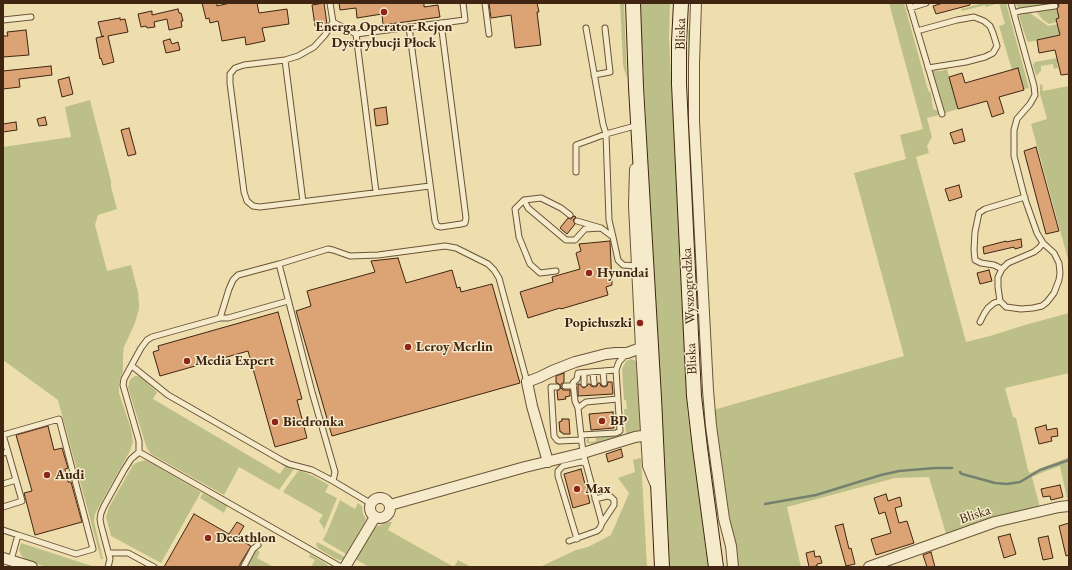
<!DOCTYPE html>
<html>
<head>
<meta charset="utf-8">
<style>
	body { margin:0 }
	#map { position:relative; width:1072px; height:570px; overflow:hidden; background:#efdead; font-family:"EB Garamond",serif }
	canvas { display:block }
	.frame { position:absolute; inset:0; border:4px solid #3f2512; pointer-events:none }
</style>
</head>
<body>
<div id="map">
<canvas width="1072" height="570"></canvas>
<div class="frame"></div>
</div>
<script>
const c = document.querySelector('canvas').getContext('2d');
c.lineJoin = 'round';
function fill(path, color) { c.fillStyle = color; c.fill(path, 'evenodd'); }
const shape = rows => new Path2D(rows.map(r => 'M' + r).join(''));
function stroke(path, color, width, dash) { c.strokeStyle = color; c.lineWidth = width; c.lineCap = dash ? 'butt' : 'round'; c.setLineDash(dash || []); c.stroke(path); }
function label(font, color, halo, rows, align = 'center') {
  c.font = font + ' "EB Garamond",serif'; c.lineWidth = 3; c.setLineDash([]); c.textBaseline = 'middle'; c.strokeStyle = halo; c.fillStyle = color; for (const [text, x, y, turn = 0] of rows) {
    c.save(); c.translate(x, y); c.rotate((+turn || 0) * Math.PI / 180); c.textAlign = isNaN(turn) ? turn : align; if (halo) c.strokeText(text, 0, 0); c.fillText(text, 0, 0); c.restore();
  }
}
fill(shape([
	[620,3,624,3,627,78,624,69,623,64],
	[640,3,670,3,669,37,687,409,708,567,670,567,648,162],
	[889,3,904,3,928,90,931,93,933,109,938,111,939,115,927,118,932,137,927,146,929,153,916,157,966,342,990,336,1025,325,1069,313,1069,373,1005,388,1013,417,1016,418,1028,470,1030,473,1044,467,1069,457,1069,502,1068,502,1060,466,1041,473,1032,477,1040,508,947,537,929,477,895,478,787,507,801,567,737,567,735,545,727,510,713,410,904,356,854,173,906,159,900,135,923,129],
	[983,3,1006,3,1029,88,1024,89,1018,68,1012,70,999,26,1005,24,999,3,986,7,985,5,962,11,961,9],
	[1015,3,1056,3,1056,4,1020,9,1018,8],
	[1057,7,1059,18,1057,22,1049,24,1043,20,1035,10],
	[1027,11,1047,25,1048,26,1058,24,1060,35,1029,42,1027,41,1019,16,1021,13],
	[689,29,692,29,704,378,726,542,725,542,717,513,706,437,703,403,688,97,688,31],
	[1057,58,1058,62,1057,62,1058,68,1054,69,1053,64,1041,66,1041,71,1036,76,1033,65,1035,62],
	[947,69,958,109,945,113,932,71,941,71],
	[1042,84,1043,91,1069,86,1069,263,1031,124,1047,119,1040,94,1040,85],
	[90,100,111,181,111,187,117,209,98,215,95,225,107,271,131,265,138,292,139,303,139,309,135,323,124,347,123,355,123,371,120,379,119,386,119,393,131,429,133,442,130,451,98,508,95,514,94,520,95,526,103,559,101,559,58,400,3,360,3,147,71,137,65,107],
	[631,359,636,361,641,434,594,444,587,443,586,440,589,438,589,442,596,441,596,437,626,435,624,409,627,409,626,400,624,400,622,369,626,361],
	[135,376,138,376,141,377,157,392,153,399,280,474,285,466,294,469,279,490,239,467,224,495,151,454,148,450,146,446,128,387,130,380,132,378],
	[640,458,641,459,647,567,540,567,576,550,588,547,611,535,629,493,618,478,635,472,633,460],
	[145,460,150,462,201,492,161,563,111,536,106,517,109,507,133,465,136,463],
	[298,471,301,471,313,476,329,485,325,492,337,498,324,530,323,527,319,521,323,515,283,492],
	[203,493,227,506,224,513,200,498],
	[340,500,355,509,358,503,362,506,363,514,366,519,365,522,346,554,324,541,323,540,327,532],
	[389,522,392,522,388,530,454,567,458,560,471,567,369,567,355,559,375,527],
	[317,542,345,557,342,560,340,560,336,559,319,549,316,545],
	[21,543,95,567,46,567,26,560,21,555,19,550],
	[256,549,260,552,257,558,274,567,246,567],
	[310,554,325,563,330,567,311,567,315,560,309,557]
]), '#bcc088');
stroke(shape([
	[960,472,962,474,977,478,995,483,1007,484,1020,482,1040,470,1069,460],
	[765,504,793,499,816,495,881,475,899,471,935,468,952,468]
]), '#768070', 2.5);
const building = shape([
	[202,3,217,3,217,6,230,3,257,3,259,13,287,9,289,24,262,28,265,41,246,45,245,37,222,41,218,21,210,23,209,18,206,19,202,3],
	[324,3,327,24,315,26,312,5,324,3],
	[339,3,424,3,424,7,438,5,440,17,383,25,382,14,357,18,356,8,340,10,339,3],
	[489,3,537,3,539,12,537,12,541,45,515,48,511,15,491,18,489,3],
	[943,3,970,3,970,5,936,14,933,6,943,3],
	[1058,3,1069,3,1069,74,1061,75,1055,50,1039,53,1037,40,1060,35,1056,19,1059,18,1057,9,1059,6,1058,3],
	[178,9,179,13,181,13,183,21,181,21,182,27,169,30,167,19,154,22,155,27,147,28,146,26,141,27,138,14,152,11,152,15,178,9],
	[120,18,120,20,125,19,128,32,108,36,114,62,103,65,101,58,100,59,96,38,104,36,102,37,98,22,120,18],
	[26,30,29,55,3,57,3,36,8,36,7,32,26,30],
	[170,39,172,44,178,42,180,50,166,53,163,41,170,39],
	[51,66,52,75,19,79,20,87,3,89,3,71,51,66],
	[1018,68,1024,90,999,97,1004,113,992,117,987,101,958,109,949,77,962,73,965,83,1018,68],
	[69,77,73,94,62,97,58,80,69,77],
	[386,107,388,124,376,126,374,109,386,107],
	[45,117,47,125,39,126,37,119,45,117],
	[16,122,17,130,3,132,3,124,16,122],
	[129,128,136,154,128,156,121,130,129,128],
	[962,129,965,141,954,144,950,133,962,129],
	[1036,147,1059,231,1046,234,1024,151,1036,147],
	[959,185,962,197,949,201,945,189,959,185],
	[574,216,576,217,573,220,575,224,567,234,560,228,568,218,571,219,574,216],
	[1021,239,1022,247,1015,249,1014,247,984,254,983,247,1006,241,1006,242,1021,239],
	[610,241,612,285,606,287,608,295,561,309,560,308,528,318,520,292,553,282,552,277,580,269,576,253,581,251,579,244,610,241],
	[398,258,406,283,452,270,457,288,460,287,461,292,492,284,520,383,332,436,296,311,311,306,307,291,375,272,371,261,398,258],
	[989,270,992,281,980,284,977,273,989,270],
	[278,312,302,399,297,400,307,438,275,447,248,351,160,376,153,352,159,350,158,346,278,312],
	[564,373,564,382,561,384,561,388,563,390,570,390,570,396,565,397,566,399,558,400,557,391,560,389,561,387,559,384,556,383,556,376,564,373],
	[608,382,612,382,613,394,578,396,578,384,580,384,582,387,584,388,587,386,588,384,590,384,591,386,594,387,597,386,598,383,600,383,601,386,604,387,607,386,608,382],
	[613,412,614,428,591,430,589,414,613,412],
	[562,419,569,419,570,434,563,434,562,432,560,432,559,422,562,421,562,419],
	[1046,425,1047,430,1057,428,1058,436,1051,437,1052,441,1039,444,1035,428,1046,425],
	[48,426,54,450,62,448,68,468,65,469,68,482,71,482,82,522,35,535,24,493,32,491,16,435,48,426],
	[621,449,623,457,608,462,606,454,621,449],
	[581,469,590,503,573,508,564,474,581,469],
	[1060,485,1063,497,1051,500,1050,496,1043,497,1041,489,1060,485],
	[886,494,888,501,900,497,902,506,895,508,899,523,907,521,914,543,876,555,871,539,891,533,885,512,879,514,874,498,886,494],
	[194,514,229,534,237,522,244,526,237,538,251,546,240,564,240,567,164,567,194,514],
	[1069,523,1069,555,1066,556,1059,526,1069,523],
	[843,524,849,549,851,548,855,564,846,566,835,526,843,524],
	[1010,534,1016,554,1004,558,998,537,1010,534],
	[1048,536,1053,558,1043,560,1038,538,1048,536],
	[814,551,815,557,820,556,822,563,817,564,817,566,809,567,806,553,814,551],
	[931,552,935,567,927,567,923,555,931,552]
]);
fill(building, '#dca374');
stroke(building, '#3f2512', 1);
const lane = shape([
	[330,3,333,22,356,34,465,20,463,3],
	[485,3,489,34],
	[909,3,942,114],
	[1011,3,1034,86,1035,95,1030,104,1017,119,1014,130,1014,156,1025,199,1037,233,1043,243,1054,253,1059,263,1060,273,1059,280,1054,293,1047,302,1042,306,1033,308,1021,309,1006,307,1000,301,998,287,998,277,1002,269,1008,263,1034,252,1039,248,1043,243],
	[910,8,926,3],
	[1014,13,1020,11,1055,6],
	[3,20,31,17],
	[333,22,325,35,314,47,298,56,285,60,244,65,235,68,230,74,230,83,244,192,247,201,253,206,260,207,430,186],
	[409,27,435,221,437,226,441,227,461,224,465,223,466,218,441,23],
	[917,31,957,20,974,17,984,21,990,26,993,33,997,46,993,53,985,57,966,62,928,68],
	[356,34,376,192],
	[285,60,303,202],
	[594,75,610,72,605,28],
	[576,172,576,145,606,134,603,124,586,28],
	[524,200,528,208,566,240,575,240,585,229,601,228],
	[577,221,601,228,613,237,618,260,623,265,637,266],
	[613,237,609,220,606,134,635,126],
	[279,264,328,249,333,250,350,256,378,255,445,246,456,248,488,264,494,270,499,278,527,382],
	[1002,269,994,265,981,263,975,260,974,250,975,232,979,213,985,209,1025,197],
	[556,271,540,273,530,264,519,237,515,209,524,200,541,198,561,208,570,215],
	[220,318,229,289,233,280,238,275,279,264,312,392,335,472,333,481,370,503],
	[980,322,984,314,988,308,994,303,1000,301],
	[132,366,168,395,283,461,289,464,312,470,333,481],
	[603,371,604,383],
	[593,372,594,383],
	[584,373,584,384],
	[565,386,574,386],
	[557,387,551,387,554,436,557,440,559,441,581,440],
	[578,408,586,402,618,399],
	[3,435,59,419,93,549,76,554,18,535],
	[3,435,8,452,3,453],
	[581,435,616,433,620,431,616,370],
	[139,452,139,441,123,385,124,379,141,348,147,340,152,337,220,318,228,318,288,301],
	[3,484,16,480,8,452],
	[595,499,607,496,611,497,614,500,614,505,602,523],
	[3,507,22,501,16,480],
	[3,530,18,535,11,560],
	[577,539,558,476,558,471,563,466,581,462,585,463],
	[569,541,597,531,600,528,602,523,583,453,578,408,575,401,573,383,577,379,578,373,616,370,619,362,626,354],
	[109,553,128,553,154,567],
	[244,566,253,549,258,545],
	[108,567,110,559,101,525,100,519,101,513,104,506,124,470,131,459,139,452,341,567]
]);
const street = shape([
	[696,3,694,63,694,121,708,390,711,426,724,519,731,546,733,567],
	[635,169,634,205,641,348,648,466,655,483],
	[548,462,532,406,527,382,540,377,552,371,575,362,606,354,616,353,627,353,641,348],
	'370 508a10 10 0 1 1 20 0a10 10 0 1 1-20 0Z',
	[390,505,525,467,583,453,635,437,642,436,647,437],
	[3,558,32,567],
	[345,567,375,517],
	[869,567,995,522,1059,507,1069,506]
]);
const secondary = shape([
	[633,3,636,87,654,398,662,567],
	[681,3,679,42,679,84,694,396,700,448,716,567]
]);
stroke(lane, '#6b5339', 7);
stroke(street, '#6b5339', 12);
stroke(secondary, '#3f2512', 16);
stroke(lane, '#f5eaca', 5);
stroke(street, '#f5eaca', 10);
stroke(secondary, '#f5eaca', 14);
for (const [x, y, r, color] of [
	[384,12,4,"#8f2418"],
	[589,273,4,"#8f2418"],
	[640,323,4,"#8f2418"],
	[408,347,4,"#8f2418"],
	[187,361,4,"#8f2418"],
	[602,421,4,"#8f2418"],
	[275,422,4,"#8f2418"],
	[47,475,4,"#8f2418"],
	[577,489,4,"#8f2418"],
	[208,538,4,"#8f2418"]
]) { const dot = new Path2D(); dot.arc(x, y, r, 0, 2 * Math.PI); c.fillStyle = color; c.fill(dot); stroke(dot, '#f5eaca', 1.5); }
label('bold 14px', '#3f2512', '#f5eaca', [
	["Energa Operator Rejon",384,27,"center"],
	["Dystrybucji Płock",384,43,"center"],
	["Hyundai",597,273],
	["Popiełuszki",632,323,"right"],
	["Leroy Merlin",416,347],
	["Media Expert",195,361],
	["BP",610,421],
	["Biedronka",283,422],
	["Audi",55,475],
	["Max",585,489],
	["Decathlon",216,538]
], 'left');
label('14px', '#3f2512', '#f5eaca', [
	["Bliska",681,34,-89],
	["Wyszogrodzka",689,286,-93],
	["Bliska",692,359,-93],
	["Bliska",975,515,-19]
]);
</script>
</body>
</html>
